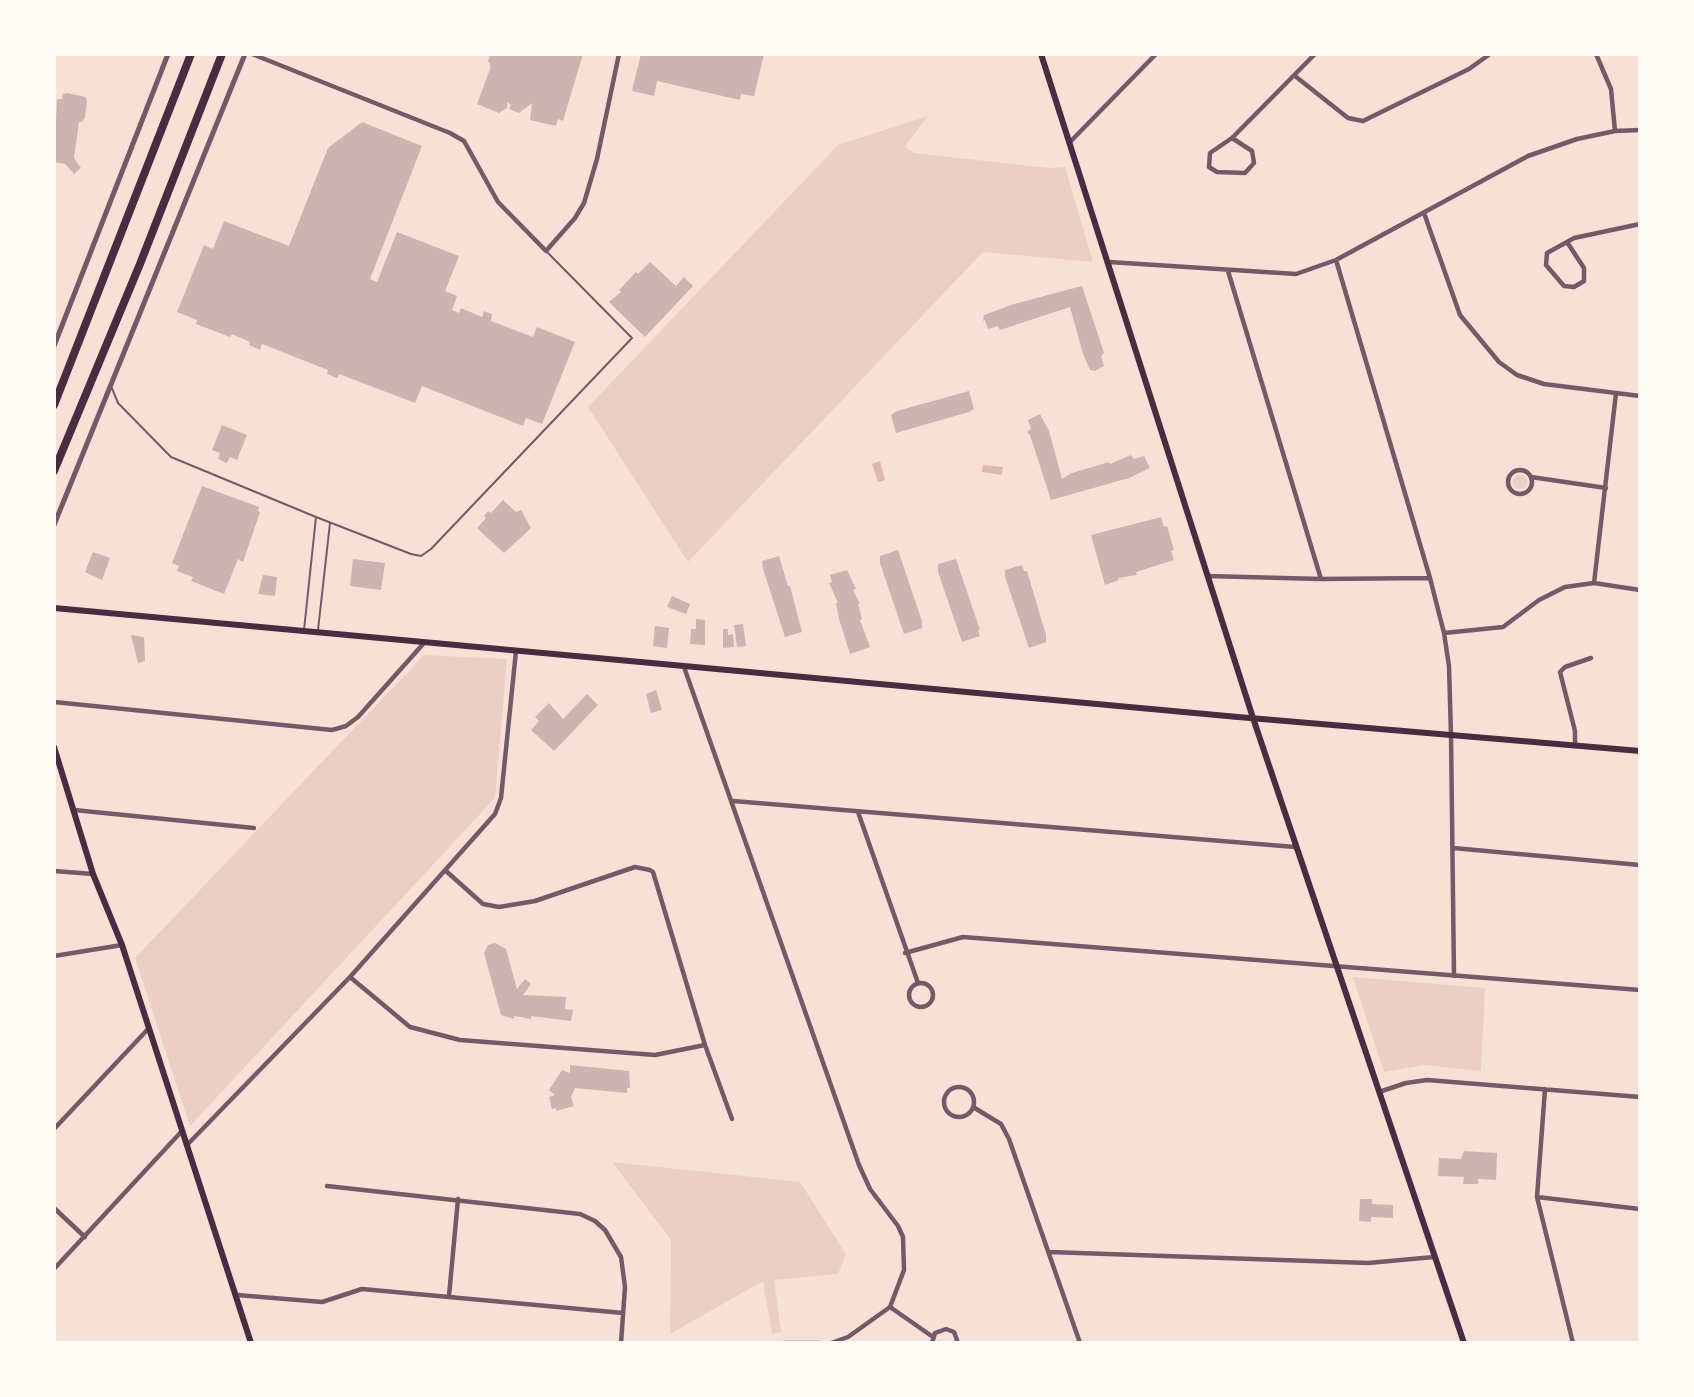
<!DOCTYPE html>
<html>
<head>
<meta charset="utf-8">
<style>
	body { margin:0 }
	#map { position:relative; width:1694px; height:1397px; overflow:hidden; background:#f7e1d7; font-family:Spectral,serif }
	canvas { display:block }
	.frame { position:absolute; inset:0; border:56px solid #fffaf5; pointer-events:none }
</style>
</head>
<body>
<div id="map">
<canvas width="1694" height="1397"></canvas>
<div class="frame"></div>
</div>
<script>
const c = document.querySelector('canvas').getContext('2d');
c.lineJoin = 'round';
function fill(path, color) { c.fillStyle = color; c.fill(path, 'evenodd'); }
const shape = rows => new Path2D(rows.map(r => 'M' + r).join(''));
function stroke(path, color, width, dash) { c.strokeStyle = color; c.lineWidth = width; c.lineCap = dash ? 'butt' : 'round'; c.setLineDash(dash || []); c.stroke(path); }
fill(shape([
	[928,116,905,146,914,153,1049,168,1065,167,1093,262,983,252,688,562,588,407,838,145],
	'1513 482a7 7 0 1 1 14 0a7 7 0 1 1-14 0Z',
	[424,655,507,659,495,798,190,1126,135,958],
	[1353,977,1485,988,1481,1071,1424,1065,1384,1072],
	[612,1162,800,1182,846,1254,838,1274,774,1280,781,1332,772,1334,763,1281,670,1334,671,1240]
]), '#ebcfc5');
fill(shape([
	[880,461,885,480,878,482,872,464],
	[983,465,1003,467,1002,475,982,472]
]), '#dcb8b0');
fill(shape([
	[490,54,583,54,563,121,558,119,556,126,530,120,532,103,519,113,509,109,511,105,507,102,507,108,499,113,477,104,490,69,490,63,488,62],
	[641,54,764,54,754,96,741,94,740,100,657,81,654,96,632,91],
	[67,93,86,97,87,102,85,118,82,122,79,122,74,158,81,168,74,174,65,164,54,162,57,99,62,99,63,94],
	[362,122,422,146,370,279,377,282,397,232,459,256,445,291,457,296,452,310,459,313,461,308,482,317,484,311,492,314,491,321,533,337,537,327,575,342,542,424,526,418,523,426,422,386,415,403,339,374,337,378,327,374,328,370,262,344,260,350,249,345,250,342,232,334,230,337,196,324,197,320,177,312,204,245,213,249,224,221,289,246,328,148],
	[650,262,676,286,684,277,693,286,645,337,609,302,621,292,619,290,636,272,638,274],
	[1082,286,1104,353,1101,356,1104,366,1095,371,1090,370,1083,354,1070,307,1000,330,998,326,988,329,985,320,983,321,984,315,1014,304],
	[969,391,974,409,969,412,896,433,891,415,897,411],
	[1040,414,1049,431,1062,479,1072,473,1109,462,1110,464,1131,455,1134,459,1144,456,1150,468,1129,478,1051,500,1030,435,1027,432,1031,429,1028,420],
	[222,425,247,435,237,460,230,457,227,463,218,459,220,453,212,450],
	[202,486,259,507,258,511,260,512,243,562,238,559,224,594,191,581,193,577,177,571,179,566,172,563],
	[503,500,516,512,521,510,531,528,504,553,477,528,486,518,484,516,488,511,491,513],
	[1161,517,1164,527,1167,526,1174,550,1171,551,1174,560,1136,572,1137,575,1118,578,1119,580,1105,585,1091,535],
	[898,550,922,621,922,628,904,634,880,563,880,556],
	[93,552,110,558,102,580,85,572],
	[779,556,788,586,790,586,802,632,785,637,763,569,762,561],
	[353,559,385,563,381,590,350,586],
	[956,559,980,630,978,630,980,636,962,642,938,572,938,564],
	[1022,565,1024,571,1027,571,1046,635,1046,642,1029,648,1005,577,1005,570],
	[847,570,856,589,853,590,860,604,858,604,862,619,860,620,870,647,850,654,839,619,836,603,838,603,829,583,832,582,830,575],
	[263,575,277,577,275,596,258,594],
	[672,596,690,604,686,614,667,607],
	[696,619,705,620,705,645,690,644,691,629,696,629],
	[743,624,746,646,737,647,734,625],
	[655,626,669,628,667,648,653,646],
	[723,629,728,629,728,635,733,634,734,647,723,648],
	[131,635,144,637,145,661,138,663],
	[656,690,662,710,651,713,646,694],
	[587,694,598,705,554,751,531,730,539,721,535,717,549,703,563,719],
	[495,943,506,949,517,989,525,979,531,984,523,995,566,997,565,1009,573,1010,571,1021,531,1016,531,1019,514,1016,514,1019,501,1015,484,953,488,945],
	[570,1065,629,1071,630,1088,627,1088,627,1093,575,1088,571,1097,574,1106,556,1111,556,1108,552,1109,549,1097,555,1095,549,1090,562,1070,570,1073],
	[1464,1151,1497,1153,1496,1180,1478,1179,1478,1184,1463,1184,1464,1177,1438,1176,1439,1158,1461,1159],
	[1360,1199,1372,1199,1372,1204,1393,1205,1393,1218,1371,1217,1371,1222,1359,1221]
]), '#ccb4b1');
stroke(shape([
	[111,386,118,403,171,457,316,517,411,554,421,556,431,549,632,338,546,251],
	[304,630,316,517],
	[318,630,330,523]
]), '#755966', 2);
stroke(shape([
	[252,54,450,133,464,141,498,202,546,251,575,218,584,203,597,159,619,54],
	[1596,54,1611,89,1615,131],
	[1295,76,1348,118,1363,121,1469,69,1490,54],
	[1232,138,1252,151,1254,163,1245,173,1217,172,1209,167,1210,153,1232,138,1315,54],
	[1070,142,1156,54],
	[1424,213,1460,315,1499,362,1517,375,1544,384,1640,396],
	[1567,242,1584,268,1584,281,1574,287,1564,286,1546,265,1547,253,1567,242,1574,238,1640,224],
	[1336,260,1430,578,1444,633,1449,666,1451,735,1454,976],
	[1109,262,1296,274,1336,260,1528,156,1577,139,1615,131,1640,130],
	[1228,271,1321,579],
	'1508 482a12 12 0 1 1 24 0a12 12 0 1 1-24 0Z',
	[1531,477,1606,488],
	[1207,576,1321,579,1430,578],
	[1594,583,1616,393],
	[1444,633,1503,627,1539,600,1565,587,1594,583,1640,590],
	[684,667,859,1165,870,1189,898,1226,903,1237,904,1270,890,1307,848,1337,831,1343],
	[54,702,332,730,346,726,358,717,424,643],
	[1575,746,1575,731,1560,672,1565,667,1591,658],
	[733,801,1295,847],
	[74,810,254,828],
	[858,812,918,983],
	[1453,848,1640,865],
	[54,871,93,874],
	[446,871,483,904,499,907,535,901,635,867,650,870,653,872,705,1045,732,1119],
	[905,953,963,937,1640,990],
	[54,956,122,945],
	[350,977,410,1027,460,1040,655,1055,705,1045],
	'909 995a12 12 0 1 1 24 0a12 12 0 1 1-24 0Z',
	'944 1102a15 15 0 1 1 30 0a15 15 0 1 1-30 0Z',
	[1545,1089,1537,1197,1573,1343],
	[1379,1092,1406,1083,1427,1080,1640,1097],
	[973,1107,1001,1124,1009,1139,1080,1343],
	[54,1129,149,1028],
	[187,1145,350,977,495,814,501,798,516,651],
	[327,1186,580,1214,595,1221,605,1230,621,1257,625,1287,621,1343],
	[1537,1197,1640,1209],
	[54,1208,85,1237],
	[1049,1252,1368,1263,1434,1257],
	[54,1269,181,1132],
	[237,1295,322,1302,362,1289,623,1313],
	[449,1296,458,1199],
	[890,1307,933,1337],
	[784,1343,820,1343],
	[932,1343,935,1333,946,1329,954,1332,958,1343]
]), '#755966', 4.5);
stroke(shape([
	[54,346,168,54],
	[54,525,245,54]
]), '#755966', 5);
stroke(shape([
	[1041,54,1253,718,1464,1343],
	[54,608,1238,717,1640,751],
	[54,747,93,874,122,945,251,1343]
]), '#4a2c40', 6);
stroke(shape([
	[54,405,191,54],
	[54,471,140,264,222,54]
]), '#4a2c40', 8);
</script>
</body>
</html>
